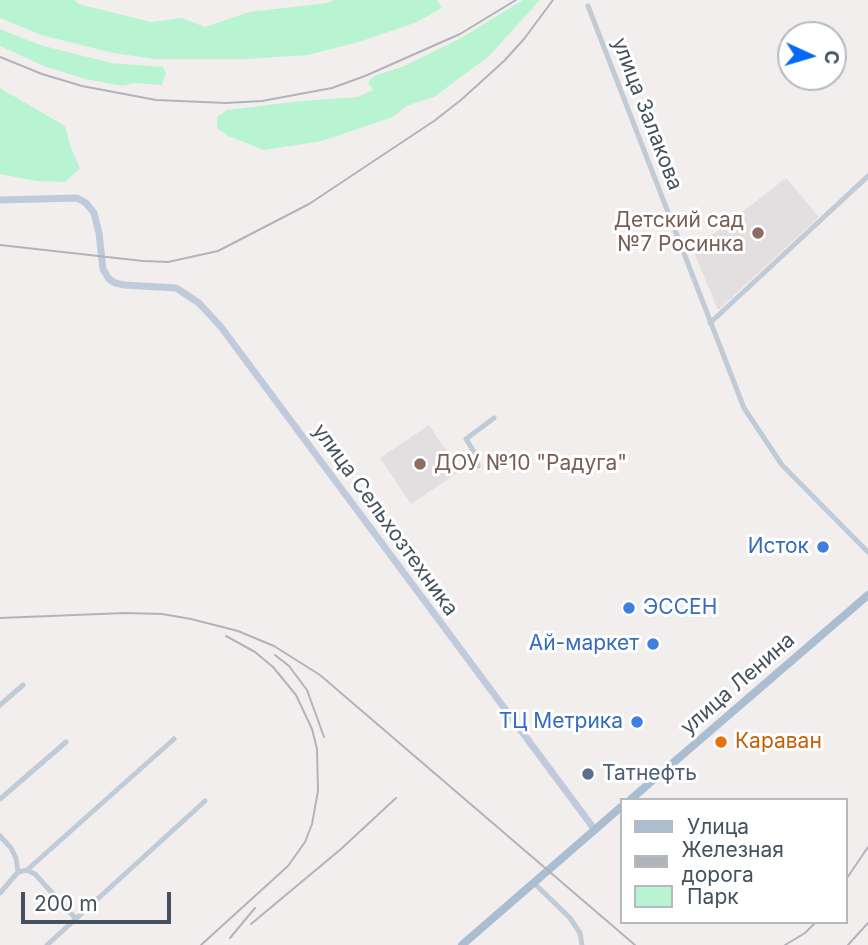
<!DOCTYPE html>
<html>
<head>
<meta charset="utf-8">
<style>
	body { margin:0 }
	#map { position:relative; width:868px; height:945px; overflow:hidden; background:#f2eeee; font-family:Inter,sans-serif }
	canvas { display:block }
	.legend { position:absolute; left:620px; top:798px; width:228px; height:126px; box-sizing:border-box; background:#fff; border:2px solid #b5babf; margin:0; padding:9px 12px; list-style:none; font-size:21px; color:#45525e }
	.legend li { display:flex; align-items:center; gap:14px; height:35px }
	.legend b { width:35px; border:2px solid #b5babf }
	.north { position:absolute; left:777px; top:21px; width:70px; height:70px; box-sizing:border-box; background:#fff; border:2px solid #b5babf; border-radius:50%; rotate:94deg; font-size:19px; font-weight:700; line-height:28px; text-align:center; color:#45525e }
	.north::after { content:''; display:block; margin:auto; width:24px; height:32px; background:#0468f6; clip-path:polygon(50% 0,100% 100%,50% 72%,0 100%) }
	.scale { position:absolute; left:21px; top:892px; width:150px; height:32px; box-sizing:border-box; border:4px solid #45525e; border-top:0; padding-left:9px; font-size:21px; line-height:24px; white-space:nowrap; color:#45525e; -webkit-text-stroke:5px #fff; paint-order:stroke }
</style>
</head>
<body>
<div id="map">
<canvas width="868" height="945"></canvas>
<ul class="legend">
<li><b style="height:9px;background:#abbdd1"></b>Улица</li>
<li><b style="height:9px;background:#b0b4ba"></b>Железная дорога</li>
<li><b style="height:19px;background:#b8f4d1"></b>Парк</li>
</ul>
<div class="north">С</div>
<div class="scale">200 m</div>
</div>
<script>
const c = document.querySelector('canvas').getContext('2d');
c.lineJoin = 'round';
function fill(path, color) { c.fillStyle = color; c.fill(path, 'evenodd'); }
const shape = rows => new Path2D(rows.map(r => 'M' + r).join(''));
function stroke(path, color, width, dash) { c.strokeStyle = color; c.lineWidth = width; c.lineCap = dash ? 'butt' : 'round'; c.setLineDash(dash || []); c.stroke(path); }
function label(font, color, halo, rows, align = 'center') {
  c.font = font + ' Inter,sans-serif'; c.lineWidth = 6; c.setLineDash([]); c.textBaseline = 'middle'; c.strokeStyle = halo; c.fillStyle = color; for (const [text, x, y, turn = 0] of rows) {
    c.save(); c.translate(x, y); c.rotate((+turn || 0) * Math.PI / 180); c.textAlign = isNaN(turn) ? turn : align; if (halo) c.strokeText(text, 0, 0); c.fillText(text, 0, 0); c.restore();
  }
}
fill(shape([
	[786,178,819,217,718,310,693,250],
	[429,425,460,471,411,504,380,458]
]), '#e3dfe0');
fill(shape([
	[0,0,75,0,78,4,151,22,182,18,205,27,249,12,327,3,334,0,437,0,442,8,417,22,362,41,308,55,246,59,154,59,113,53,41,35,0,18],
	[523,0,540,0,489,56,434,97,406,106,393,117,322,141,264,150,228,136,217,128,217,117,227,110,301,101,358,97,373,90,368,82,374,76,404,66,461,38],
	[0,29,40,45,111,63,163,67,166,74,162,85,134,83,123,86,85,79,44,66,0,46],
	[0,88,65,126,71,148,80,168,65,182,36,181,0,174]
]), '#b8f4d1');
stroke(shape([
	[588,6,744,408,782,465,868,552],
	[710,323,868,176],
	[478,466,476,455,466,439,494,418],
	[0,705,23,685],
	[0,799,66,742],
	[0,836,11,848,16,858,18,872],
	[27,870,35,874,76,919],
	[18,872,27,870,174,739],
	[535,884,570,918,580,933,582,945],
	[0,893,18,872],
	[47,945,205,801]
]), '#c0cbd6', 5);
stroke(shape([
	[0,200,77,198,86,203,94,213,99,233,103,269,109,279,115,283,124,285,176,288,199,303,221,327,595,830]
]), '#bfcbda', 7);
stroke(shape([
	[630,800,868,595],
	[462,945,621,807]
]), '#abbdd1', 8);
stroke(shape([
	[0,57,42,74,82,86,156,100,226,103,262,101,332,88,365,76,460,34,516,0],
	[0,245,143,261,168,262,218,251,309,204,434,121,461,100,504,61,524,39,553,0],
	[0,618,125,613,162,614,191,619,238,631,274,646,320,675,635,945],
	[275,655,289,666,307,690,324,737],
	[845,881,868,847],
	[251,924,341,849,396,798],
	[230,938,255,908],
	[201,945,288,866,305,842,312,824,318,791,317,749,312,729,296,695,273,667,255,652,226,636],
	[785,945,805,933,816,922],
	[848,945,868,923]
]), '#b0b4ba', 2);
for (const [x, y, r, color] of [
	[758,233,7,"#8d6e63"],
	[420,464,7,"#8d6e63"],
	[823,547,7,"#3f7fe0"],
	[629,608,7,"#3f7fe0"],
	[653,644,7,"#3f7fe0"],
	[637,722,7,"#3f7fe0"],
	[721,742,7,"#e8710a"],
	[588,774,7,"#5c6f8a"]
]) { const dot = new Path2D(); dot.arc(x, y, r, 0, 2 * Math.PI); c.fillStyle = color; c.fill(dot); stroke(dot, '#fff', 2.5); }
label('21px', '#45525e', '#fff', [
	["улица Залакова",647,114,69],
	["улица Сельхозтехника",385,520,54],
	["улица Ленина",738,684,-41]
]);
label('21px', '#785e54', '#fff', [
	["Детский сад",744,221],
	["№7 Росинка",744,245],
	["ДОУ №10 \"Радуга\"",434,464,"left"]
], 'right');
label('21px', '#366cbe', '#fff', [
	["Исток",809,547],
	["ЭССЕН",643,608,"left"],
	["Ай-маркет",639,644],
	["ТЦ Метрика",623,722]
], 'right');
label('21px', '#c56008', '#fff', [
	["Караван",735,742]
], 'left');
label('21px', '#4e5e75', '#fff', [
	["Татнефть",602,774]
], 'left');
</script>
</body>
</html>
